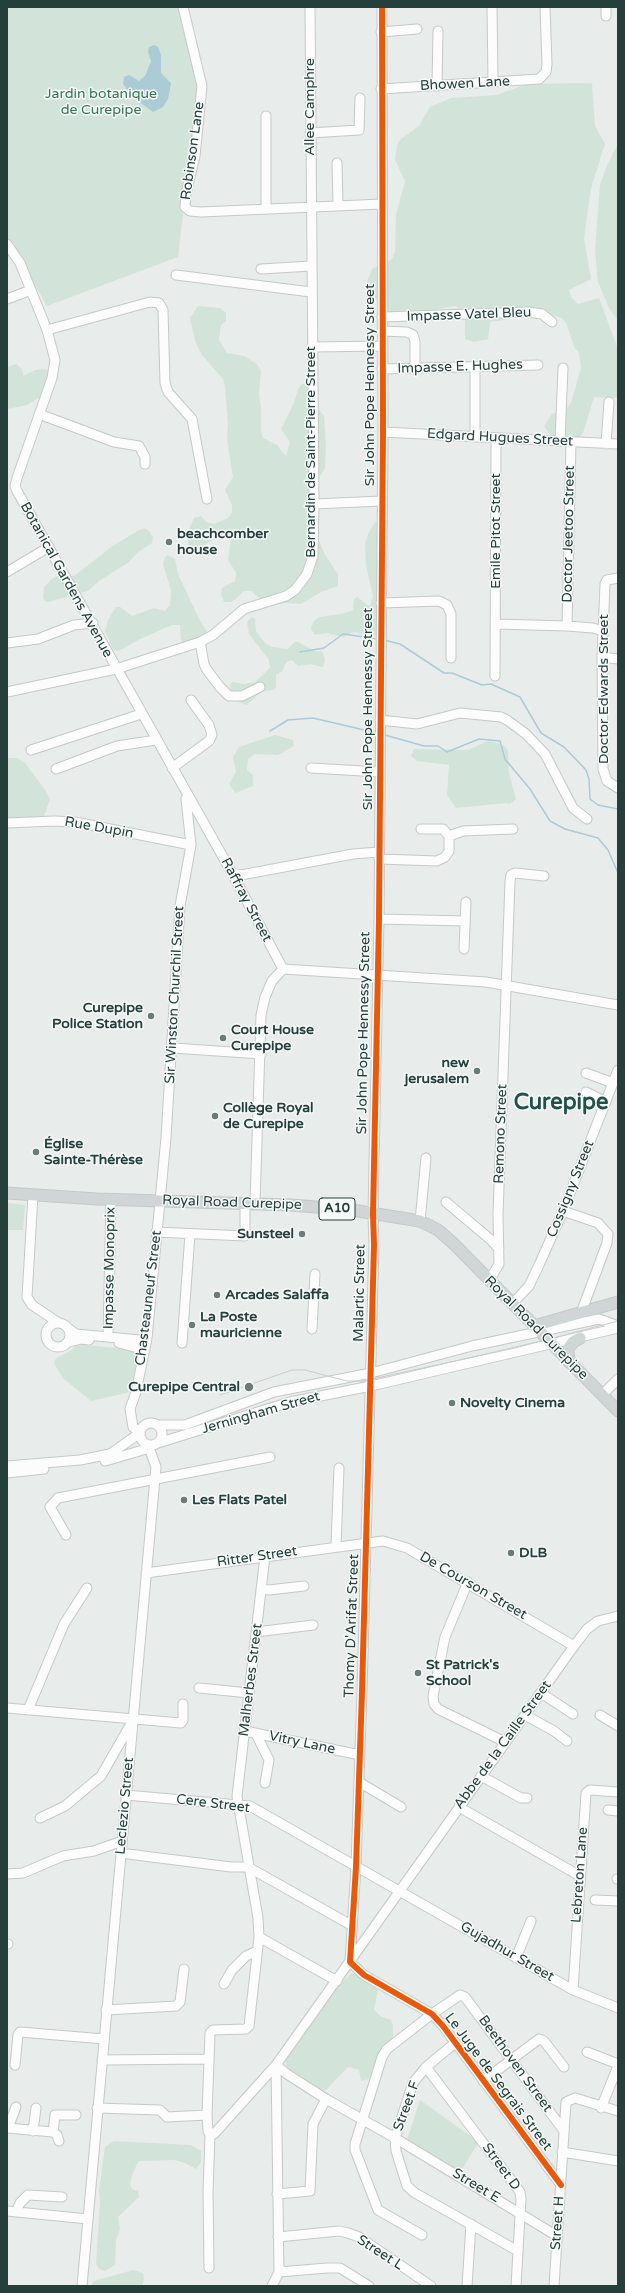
<!DOCTYPE html>
<html>
<head>
<meta charset="utf-8">
<style>
	body { margin:0 }
	#map { position:relative; width:625px; height:2293px; overflow:hidden; background:#e8ecea; font-family:"Varela Round",sans-serif }
	canvas { display:block }
	.frame { position:absolute; inset:0; border:8px solid #253f3b; pointer-events:none }
</style>
</head>
<body>
<div id="map">
<canvas width="625" height="2293"></canvas>
<div class="frame"></div>
</div>
<script>
const c = document.querySelector('canvas').getContext('2d');
c.lineJoin = 'round';
function fill(path, color) { c.fillStyle = color; c.fill(path, 'evenodd'); }
const shape = rows => new Path2D(rows.map(r => 'M' + r).join(''));
function stroke(path, color, width, dash) { c.strokeStyle = color; c.lineWidth = width; c.lineCap = dash ? 'butt' : 'round'; c.setLineDash(dash || []); c.stroke(path); }
function label(font, color, halo, rows, align = 'center') {
  c.font = font + ' "Varela Round",sans-serif'; c.lineWidth = 3; c.setLineDash([]); c.textBaseline = 'middle'; c.strokeStyle = halo; c.fillStyle = color; for (const [text, x, y, turn = 0] of rows) {
    c.save(); c.translate(x, y); c.rotate((+turn || 0) * Math.PI / 180); c.textAlign = isNaN(turn) ? turn : align; if (halo) c.strokeText(text, 0, 0); c.fillText(text, 0, 0); c.restore();
  }
}
fill(shape([
	[7,7,181,7,198,85,178,257,47,306,7,236],
	[592,83,595,126,605,144,591,188,584,238,591,279,569,290,571,297,578,304,599,298,618,349,618,398,594,397,583,433,578,439,554,439,544,426,552,414,566,409,571,403,581,368,579,353,574,347,567,325,562,318,539,312,511,315,504,320,490,322,488,339,474,342,465,339,465,318,456,306,432,310,391,311,384,308,374,296,367,282,372,269,392,259,395,252,396,215,405,181,395,160,397,145,401,139,419,126,430,107,451,98,497,95,527,84],
	[618,144,618,321,609,308,598,282,595,251,600,185,607,165],
	[198,306,220,308,226,313,226,321,221,325,219,340,227,353,244,356,257,364,261,371,259,394,261,408,261,431,263,438,277,445,286,456,290,442,281,429,294,403,298,389,302,384,310,383,314,404,324,416,326,446,325,469,321,475,314,479,309,517,325,555,338,574,338,586,321,592,301,604,285,603,269,606,251,591,244,591,232,602,224,602,221,595,222,588,235,581,236,573,228,560,231,538,228,532,207,543,196,554,188,553,188,531,194,518,201,516,206,522,214,524,228,518,232,513,232,505,225,490,233,477,227,439,228,424,225,387,223,379,202,355,195,341,190,318],
	[16,364,22,369,23,376,35,370,51,369,49,384,40,397,27,405,7,409,7,367],
	[375,522,379,522,378,633,375,636,353,632,343,637,327,633,315,635,311,629,313,622,319,617,342,614,353,610,354,599,357,597,369,606,371,603,373,596,366,565,365,545,368,534],
	[143,528,148,530,153,537,152,543,137,553,129,562,99,581,88,591,48,602,45,601,43,598,44,587,52,579,59,575,74,576,114,545],
	[168,555,175,559,178,574,200,621,211,638,186,647,181,640,180,625,172,625,138,640,125,648,117,651,113,649,105,631,108,620,116,607,120,607,132,616,154,608,165,611,170,605,171,590,163,564,165,557],
	[252,617,255,619,256,631,265,643,272,647,287,649,295,642,298,642,315,651,323,652,325,660,323,667,310,664,298,666,292,660,288,661,285,664,283,671,276,675,276,687,273,690,261,692,247,705,239,702,231,692,230,684,233,682,244,684,255,682,270,668,269,660,249,634,247,622],
	[275,735,293,740,294,746,278,755,255,754,248,759,247,770,253,775,253,786,235,793,229,784,236,771,233,757,239,747],
	[488,741,503,745,508,750,509,773,516,799,510,804,506,803,456,808,447,795,449,765,417,761,411,756,414,749,468,750],
	[7,756,9,758,18,758,25,763,46,791,50,799,43,819,7,821],
	[7,1203,25,1205,23,1230,7,1230],
	[76,1344,134,1350,139,1359,135,1391,91,1401,64,1379,54,1364,56,1358,72,1350],
	[360,1971,379,1984,374,2010,380,2016,391,2020,393,2025,393,2038,380,2049,369,2079,361,2081,359,2070,348,2067,326,2090,320,2091,287,2069,285,2058,296,2047,299,2039,333,1989,351,1974],
	[420,2100,479,2142,459,2174,406,2143],
	[114,2141,191,2145,201,2151,201,2162,196,2169,185,2163,175,2160,139,2161,133,2172,130,2184,132,2189,138,2191,139,2197,118,2217,120,2229,116,2240,115,2265,105,2271,99,2269,96,2264,100,2201,99,2190,105,2147],
	[133,2270,143,2273,144,2279,142,2286,91,2286,94,2281]
]), '#d2e4da');
fill(shape([
	[154,45,158,47,161,55,161,73,171,83,168,99,163,107,153,112,133,97,123,84,124,77,129,75,139,81,145,76,151,61,148,52,149,47]
]), '#abcbd7');
stroke(shape([
	[384,640,400,644,444,673,452,673,482,685,491,684,520,697,541,733,564,747,586,770,589,779,590,799,598,805,618,809],
	[300,652,324,648,343,634,379,639],
	[270,731,288,720,313,718,377,733],
	[385,735,424,746,438,746,447,752,479,739,500,741,505,759,530,789,550,821,565,829,598,838,608,850,618,873]
]), '#abcbd7', 1.5);
const minor = shape([
	[183,7,202,86,195,156,186,194,185,207,190,211,201,212,382,204],
	[382,7,383,432,379,919,373,1214,374,1245,362,1692,356,1867,350,1962,364,1975,432,2014,443,2026,561,2185],
	[492,7,493,81],
	[606,16,606,7],
	[381,32,417,29],
	[437,86,438,31],
	[381,89,539,79,546,72,547,64,545,7],
	[266,116,266,209],
	[310,133,359,130,360,98],
	[337,163,338,205],
	[7,244,20,263,47,330,55,360,52,378,17,478,15,486,17,491,232,873,283,969],
	[261,269,311,266],
	[176,275,311,292],
	[7,299,31,290],
	[382,317,528,312,542,314,552,322],
	[47,330,150,302,159,303,163,310,165,383,168,392,192,419,207,499],
	[382,331,407,332,413,335,415,341,415,369],
	[312,347,383,346],
	[475,367,475,437],
	[382,369,538,365],
	[39,414,114,442,139,446,145,457,145,464],
	[383,432,618,444],
	[560,441,563,368],
	[606,444,609,402],
	[314,504,382,501],
	[7,572,49,547],
	[618,578,607,580,605,584,602,657,603,769,607,781,618,788],
	[381,603,439,601,447,605,451,614,451,658],
	[496,624,567,626,593,628,603,631],
	[567,626,571,442],
	[200,642,204,664,207,670,220,687,229,696,242,696,260,687],
	[7,643,38,639,74,625,93,623],
	[602,657,618,659],
	[495,676,496,438],
	[7,692,116,669,200,642,213,635,244,609,286,596,295,590,307,574,313,556,314,504,310,7],
	[380,720,417,724,460,713,501,717,507,720,526,734,545,754,573,808,587,819],
	[31,750,141,714],
	[172,768,209,741,212,735,209,725,191,700],
	[311,768,380,772],
	[56,769,117,746,156,740],
	[7,823,54,821,75,822,191,845],
	[421,829,443,829,449,836],
	[379,859,437,861,445,857,449,851,449,836,463,831,513,829],
	[232,873,241,875,353,854,379,852],
	[379,919,465,921],
	[464,949,466,902],
	[283,969,486,982,618,1005],
	[173,1048,261,1054],
	[586,1073,613,1083],
	[586,1092,606,1102],
	[33,1195,27,1297,32,1305,59,1323],
	[446,1202,491,1240,499,1249],
	[255,1203,261,1015,265,997,272,981,283,969],
	[563,1211,598,1223,608,1234,607,1243,581,1313],
	[420,1221,426,1158],
	[156,1232,245,1236,245,1202],
	[489,1281,499,1264,498,1214,510,881,511,875,515,873,544,876],
	[513,1303,529,1286,539,1265,563,1211,618,1070],
	'46 1335a12 12 0 1 1 24 0a12 12 0 1 1-24 0Z',
	[69,1329,76,1334,140,1340,147,1338],
	[312,1329,315,1274],
	[108,1336,111,1199],
	[68,1342,81,1339,89,1340],
	[119,1343,145,1350],
	[182,1343,190,1234],
	[602,1395,618,1379],
	'140 1434a11 11 0 1 1 22 0a11 11 0 1 1-22 0Z',
	[158,1425,185,1425,274,1392,371,1373,472,1346,599,1319,618,1326],
	[158,1443,290,1402,371,1386,618,1328],
	[105,1461,143,1450,148,1445],
	[7,1466,80,1460,110,1454,140,1433,133,1427,130,1409,136,1392,147,1338,166,1138,180,906,191,845,186,799],
	[7,1473,44,1469],
	[66,1535,50,1507,58,1498,270,1457],
	[336,1546,339,1468],
	[146,1573,383,1541,407,1548,574,1646],
	[468,1582,445,1637,433,1696,434,1704,438,1709,505,1742],
	[261,1589,269,1590,304,1586],
	[256,1632,313,1625],
	[199,1688,249,1693],
	[541,1693,573,1714],
	[7,1708,181,1723,183,1720,183,1704],
	[28,1710,64,1624,87,1588],
	[525,1715,554,1731,567,1741],
	[600,1715,618,1726],
	[245,1731,360,1755],
	[256,1734,269,1760,265,1783],
	[481,1776,521,1798,527,1798],
	[359,1782,401,1807],
	[126,1795,250,1806,573,1990,618,2008],
	[459,1807,580,1876],
	[608,1810,618,1811],
	[40,1818,65,1806,101,1776,132,1722],
	[128,1854,231,1867,248,1867,351,1925],
	[7,1874,23,1873,63,1856,94,1851,122,1841],
	[617,1879,618,1879],
	[595,1900,618,1901],
	[259,1937,337,1981],
	[7,1944,8,1944],
	[516,1958,531,1921],
	[224,1984,232,1970,246,1956,257,1951],
	[573,1990,586,1793,590,1790,618,1792],
	[106,2010,176,2006,180,2002,184,1969],
	[455,2043,426,2067,413,2083,395,2138,396,2151,407,2186,415,2193,518,2251],
	[587,2052,618,2064],
	[102,2060,209,2059],
	[15,2065,18,2035,20,2032,104,2039],
	[276,2065,287,2074,326,2099,395,2138,557,2236],
	[426,2067,520,2192,521,2199,516,2286],
	[483,2081,539,2039,544,2041,564,2067],
	[97,2108,160,2110,167,2117,207,2115],
	[601,2108,618,2066],
	[7,2128,53,2132,57,2135,59,2141],
	[8,2128,16,2107],
	[33,2131,36,2108],
	[53,2132,55,2115,76,2115],
	[210,2134,214,2134,276,2065,574,1646,587,1629,598,1621,618,1616],
	[562,2152,618,2161],
	[277,2194,310,2191,313,2124,326,2099],
	[7,2211,88,2219],
	[16,2212,20,2203,28,2195,62,2197],
	[422,2235,378,2210,355,2150,355,2144,382,2057,387,2049,432,2014,460,1995,465,1997,564,2131],
	[278,2237,339,2231,348,2233,359,2237,431,2286],
	[209,2268,208,2192,210,2134,208,2131,207,2115,210,2033,213,2030,246,2029,249,2026,259,1937,258,1918,237,1796,265,1556],
	[279,2272,327,2268,340,2268,369,2286],
	[82,2286,156,1467,148,1445],
	[272,2286,279,2272,276,2065],
	[467,2286,471,2224],
	[554,2286,566,2102,575,2098,618,2111]
]);
const major = shape([
	[7,1193,97,1199,291,1205,352,1210,420,1221,438,1230,454,1244,618,1411],
	[534,1326,618,1302],
	[569,1362,568,1349,573,1342,580,1338]
]);
stroke(minor, '#c5c9c7', 11);
stroke(major, '#c3cac9', 13);
stroke(minor, '#fcfcfc', 9);
stroke(major, '#d0d6d6', 11);
stroke(shape([
	[220,1395,292,1370,305,1370,347,1381,363,1381,515,1348,618,1321]
]), '#c9cccb', 1);
stroke(shape([
	[382,7,383,432,379,919,373,1214,374,1245,362,1692,356,1867,350,1962,364,1975,432,2014,443,2026,561,2185]
]), '#e8590c', 6);
for (const [x, y, r, color] of [
	[169,542,4,"#697c78"],
	[151,1016,4,"#697c78"],
	[223,1038,4,"#697c78"],
	[477,1071,4,"#697c78"],
	[215,1116,4,"#697c78"],
	[36,1152,4,"#697c78"],
	[302,1234,4,"#697c78"],
	[217,1295,4,"#697c78"],
	[192,1325,4,"#697c78"],
	[249,1387,5,"#697c78"],
	[452,1403,4,"#697c78"],
	[184,1500,4,"#697c78"],
	[511,1553,4,"#697c78"],
	[418,1673,4,"#697c78"]
]) { const dot = new Path2D(); dot.arc(x, y, r, 0, 2 * Math.PI); c.fillStyle = color; c.fill(dot); stroke(dot, '#f6faf9', 1.5); }
for (const [x, y, w] of [
	[337,1209,36]
]) { const box = new Path2D(); box.roundRect(x - w / 2, y - 11, w, 22, 3); c.fillStyle = '#f6faf9'; c.fill(box); stroke(box, '#253f3b', 1); }
label('bold 13px', '#253f3b', null, [
	["A10",337,1209]
]);
label('14px', '#253f3b', '#f6faf9', [
	["Bhowen Lane",465,84,-3],
	["Allee Camphre",310,107,-90],
	["Robinson Lane",193,151,-82],
	["Impasse Vatel Bleu",469,315,-2],
	["Impasse E. Hughes",460,367,-2],
	["Sir John Pope Hennessy Street",370,385,-90],
	["Edgard Hugues Street",500,438,3],
	["Bernardin de Saint-Pierre Street",311,452,-90],
	["Emile Pitot Street",496,531,-90],
	["Doctor Jeetoo Street",569,534,-89],
	["Botanical Gardens Avenue",66,580,61],
	["Doctor Edwards Street",604,689,-90],
	["Sir John Pope Hennessy Street",368,709,-90],
	["Rue Dupin",99,828,10],
	["Raffray Street",246,900,62],
	["Sir Winston Churchil Street",175,995,-87],
	["Sir John Pope Hennessy Street",364,1033,-89],
	["Remono Street",501,1134,-88],
	["Cossigny Street",571,1189,-68],
	["Royal Road Curepipe",232,1203,2],
	["Impasse Monoprix",110,1268,-89],
	["Malartic Street",360,1293,-89],
	["Chasteauneuf Street",149,1298,-83],
	["Royal Road Curepipe",536,1328,45],
	["Jerningham Street",261,1413,-16],
	["Ritter Street",257,1557,-8],
	["De Courson Street",473,1586,30],
	["Thomy D'Arifat Street",352,1626,-88],
	["Malherbes Street",251,1680,-83],
	["Vitry Lane",302,1743,12],
	["Abbe de la Caille Street",503,1745,-54],
	["Cere Street",213,1804,7],
	["Leclezio Street",125,1806,-85],
	["Lebreton Lane",580,1875,-86],
	["Gujadhur Street",507,1952,30],
	["Beethoven Street",515,2064,54],
	["Le Juge de Segrais Street",498,2082,53],
	["Street F",407,2106,-70],
	["Street D",501,2167,54],
	["Street E",476,2186,31],
	["Street H",558,2223,-86],
	["Street L",380,2253,33]
]);
label('14px', '#327454', '#f6faf9', [
	["Jardin botanique",101,94],
	["de Curepipe",101,110]
]);
label('bold 14px', '#253f3b', '#f6faf9', [
	["beachcomber",177,534],
	["house",177,550],
	["Curepipe",143,1008,"right"],
	["Police Station",143,1024,"right"],
	["Court House",231,1030],
	["Curepipe",231,1046],
	["new",469,1063,"right"],
	["jerusalem",469,1079,"right"],
	["Collège Royal",223,1108],
	["de Curepipe",223,1124],
	["Église",44,1144],
	["Sainte-Thérèse",44,1160],
	["Sunsteel",294,1234,"right"],
	["Arcades Salaffa",225,1295],
	["La Poste",200,1317],
	["mauricienne",200,1333],
	["Curepipe Central",240,1387,"right"],
	["Novelty Cinema",460,1403],
	["Les Flats Patel",192,1500],
	["DLB",519,1553],
	["St Patrick's",426,1665],
	["School",426,1681]
], 'left');
label('bold 22px', '#22504b', '#f6faf9', [
	["Curepipe",561,1103]
]);
</script>
</body>
</html>
